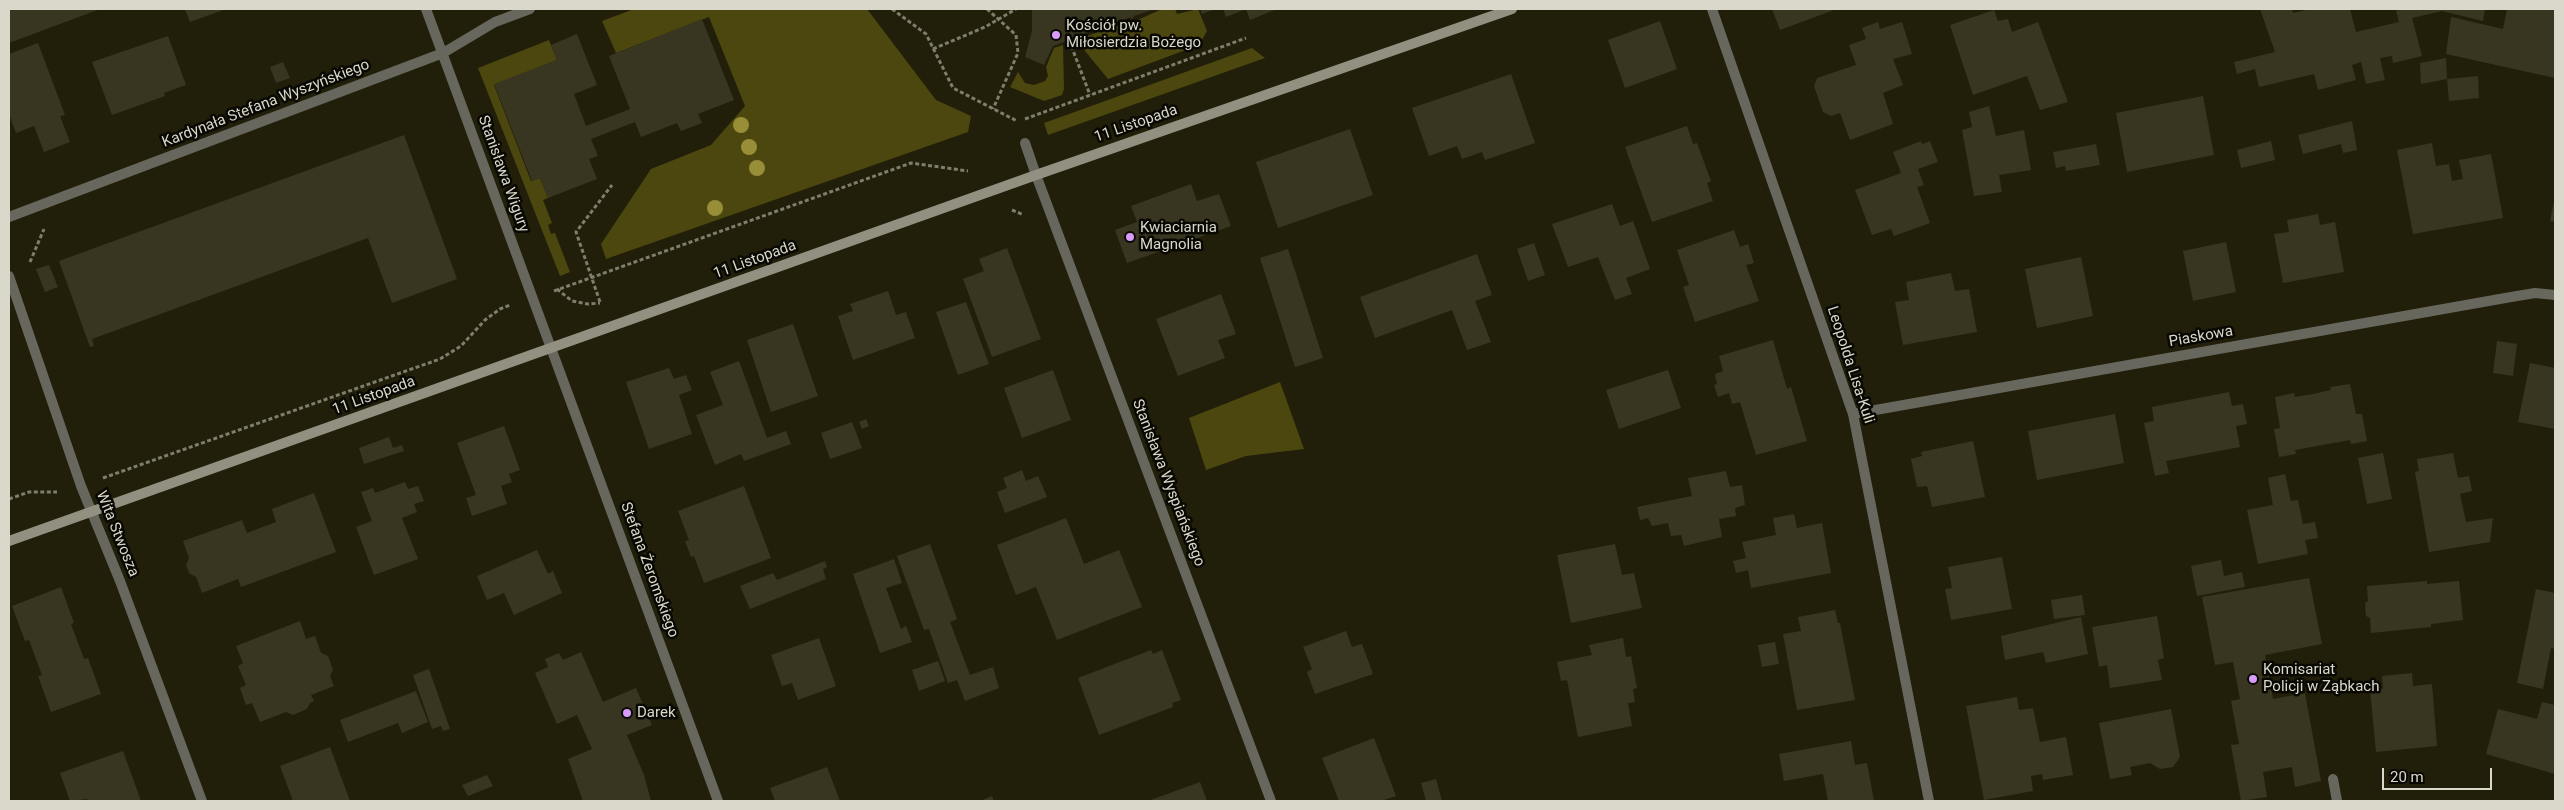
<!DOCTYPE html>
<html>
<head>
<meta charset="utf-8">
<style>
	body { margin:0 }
	#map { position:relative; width:2564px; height:810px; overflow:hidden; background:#211f0a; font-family:Roboto,sans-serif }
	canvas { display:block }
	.frame { position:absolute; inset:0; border:10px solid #d9d8cb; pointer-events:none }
	.scale { position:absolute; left:2382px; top:768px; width:110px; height:22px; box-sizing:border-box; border:2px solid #d9d8cb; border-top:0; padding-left:6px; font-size:15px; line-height:18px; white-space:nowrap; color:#d9d8cb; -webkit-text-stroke:4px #090803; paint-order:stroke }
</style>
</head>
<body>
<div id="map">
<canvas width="2564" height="810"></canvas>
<div class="frame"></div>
<div class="scale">20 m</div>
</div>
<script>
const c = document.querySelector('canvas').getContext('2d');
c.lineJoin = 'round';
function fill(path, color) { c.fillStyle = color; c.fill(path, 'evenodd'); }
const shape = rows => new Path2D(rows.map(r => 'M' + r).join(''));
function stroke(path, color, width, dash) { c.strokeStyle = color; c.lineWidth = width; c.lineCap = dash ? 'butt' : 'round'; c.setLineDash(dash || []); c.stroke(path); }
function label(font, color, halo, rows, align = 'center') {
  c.font = font + ' Roboto,sans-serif'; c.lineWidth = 5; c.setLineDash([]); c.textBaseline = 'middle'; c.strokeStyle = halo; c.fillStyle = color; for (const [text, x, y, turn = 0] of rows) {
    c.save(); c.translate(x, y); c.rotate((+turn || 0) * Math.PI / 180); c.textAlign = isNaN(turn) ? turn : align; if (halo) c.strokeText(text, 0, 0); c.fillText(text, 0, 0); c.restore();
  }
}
fill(shape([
	[634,9,867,9,936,100,971,116,968,132,606,259,601,244,651,169,711,145,745,106,709,17,616,53,602,21],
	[1162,9,1175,9,1177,14,1198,9,1207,31,1199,45,1108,79,1076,40,1129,21,1131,23],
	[549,40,557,60,494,85,531,181,540,178,548,198,543,200,552,223,548,225,551,234,555,233,570,272,560,276,478,68],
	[1063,45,1064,89,1062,95,1044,101,1010,87,1018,72,1025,83,1034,85,1045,81,1048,76,1046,67,1054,48],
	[1252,48,1265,58,1048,135,1044,123],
	[1280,382,1304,449,1246,456,1206,470,1189,418]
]), '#4c460f');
fill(shape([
	[9,9,100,9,9,43],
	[185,9,226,9,190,22],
	[1032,9,1154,9,1134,16,1132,20,1131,17,1053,46,1044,65,1025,57,1032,31],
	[1200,9,1215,9,1202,14],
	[1223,9,1277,9,1250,20,1246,9,1226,17],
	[1772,9,1834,9,1834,10,1780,30],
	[2260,9,2292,9,2293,13,2310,9,2350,9,2356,32,2399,22,2396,11,2403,9,2485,9,2483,21,2442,11,2412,18,2422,56,2393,63,2392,56,2380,58,2385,80,2366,84,2361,62,2352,65,2356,80,2318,90,2314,74,2259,87,2255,69,2237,74,2234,62,2275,52],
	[2507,9,2555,9,2555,78,2446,54,2451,17,2503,29],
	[1994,10,1998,21,2008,19,2012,32,2038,22,2068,102,2040,110,2027,76,1973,95,1950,25],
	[702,19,734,100,698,114,702,123,681,131,677,123,641,137,635,122,591,139,598,156,589,159,597,179,548,198,540,178,532,181,494,84,557,60,551,45,577,34,597,85,574,94,586,126,630,109,609,56],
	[1660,21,1677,69,1625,88,1608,40],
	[1878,22,1880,29,1902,22,1912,54,1893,59,1903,85,1883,93,1893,124,1850,140,1840,113,1831,116,1823,112,1814,86,1817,78,1856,65,1849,45,1866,39,1862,28],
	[168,36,186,85,164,93,165,96,112,115,92,62],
	[38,43,65,115,60,116,70,142,44,152,34,126,16,133,9,114,9,54],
	[2446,58,2447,79,2421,84,2420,63],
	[283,62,290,78,276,83,270,67],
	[1511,74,1535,143,1485,160,1482,152,1462,159,1457,146,1429,156,1412,108],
	[2478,76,2479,98,2449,101,2447,79],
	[2203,96,2214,155,2127,172,2116,113],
	[1989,106,1996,136,2024,130,2031,170,1999,175,2002,192,1974,196,1962,130,1972,127,1969,112],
	[2352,121,2357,150,2343,153,2341,144,2303,154,2298,135],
	[1687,126,1693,144,1697,143,1711,181,1707,183,1713,201,1652,222,1625,147],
	[1350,129,1373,195,1278,228,1256,162],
	[404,135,457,279,392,303,368,238,92,339,94,346,90,347,59,261],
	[1921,141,1922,144,1930,141,1938,162,1918,169,1924,185,1917,187,1930,223,1894,236,1891,229,1872,235,1855,190,1901,173,1893,152],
	[2271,141,2275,160,2241,168,2237,150],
	[2432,143,2436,166,2449,164,2452,181,2463,179,2459,160,2491,154,2503,218,2413,234,2397,150],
	[2096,144,2100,165,2066,171,2065,166,2056,168,2053,152],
	[1191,184,1197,201,1219,194,1231,226,1127,263,1115,230,1137,222,1131,206],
	[2554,201,2555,201,2555,222,2550,221],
	[1612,204,1620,226,1633,221,1650,269,1626,278,1632,294,1615,300,1598,257,1568,267,1552,224],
	[2318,214,2320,225,2335,222,2344,272,2283,283,2274,234,2289,232,2287,220],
	[1734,230,1740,247,1748,244,1754,263,1746,265,1759,301,1695,322,1683,287,1689,285,1677,250],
	[2226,242,2236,292,2193,301,2183,251],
	[1534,243,1545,275,1528,281,1517,249],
	[1007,248,1041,339,992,357,963,279,984,271,979,259],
	[1288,249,1323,358,1295,367,1260,258],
	[1477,254,1492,295,1475,301,1491,342,1467,350,1452,310,1375,338,1360,297],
	[2081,257,2093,316,2037,328,2025,269],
	[49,265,58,287,45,292,36,269],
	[1951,273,1955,291,1969,289,1977,332,1903,345,1895,302,1909,300,1906,282],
	[888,291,896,315,906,312,915,338,853,360,838,316,853,311,850,304],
	[1221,294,1236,334,1218,340,1225,358,1178,376,1156,319],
	[966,302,989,364,958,375,936,312],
	[793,324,818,396,771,412,747,340],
	[1773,340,1787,389,1791,387,1807,441,1756,455,1740,402,1732,404,1729,393,1718,397,1714,385,1717,384,1715,374,1723,371,1719,356],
	[2497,341,2517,344,2513,376,2493,373],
	[739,361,767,438,786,431,791,444,744,461,741,454,715,465,696,415,723,405,710,372],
	[2530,363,2555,368,2555,429,2518,422],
	[669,368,674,379,686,375,692,390,679,395,692,434,649,449,626,382],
	[1053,370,1071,420,1022,438,1004,388],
	[1668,370,1681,408,1619,429,1606,390],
	[2350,384,2356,414,2362,414,2367,441,2351,444,2350,440,2295,450,2296,454,2279,457,2274,429,2280,428,2275,397,2294,393,2295,397,2313,394,2331,390,2330,387],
	[2229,392,2232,406,2243,404,2247,424,2236,426,2240,447,2166,461,2169,473,2155,476,2144,423,2154,421,2152,407],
	[2115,414,2124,463,2037,480,2028,431],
	[866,419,869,426,862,429,859,422],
	[852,422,862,448,830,459,821,433],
	[504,426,520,470,509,474,512,482,501,486,507,504,472,516,466,498,476,495,457,443],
	[389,437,393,448,402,445,404,451,364,464,359,448],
	[1973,441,1985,497,1932,507,1927,486,1917,487,1911,459,1922,456,1921,452],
	[2383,453,2392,499,2367,504,2358,458],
	[2453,453,2458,478,2469,476,2472,491,2460,494,2466,522,2493,518,2490,542,2429,552,2415,472,2419,471,2417,459],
	[1022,470,1026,481,1038,476,1047,497,1005,513,997,492,1007,488,1003,478],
	[1726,471,1730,487,1742,485,1745,505,1735,508,1736,516,1719,519,1722,537,1684,546,1681,535,1671,536,1668,523,1652,526,1648,518,1640,520,1637,507,1692,496,1688,478],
	[2285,474,2291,501,2298,500,2303,524,2315,522,2318,538,2305,540,2308,554,2258,564,2247,510,2273,505,2268,478],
	[405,482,408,489,418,486,424,501,414,504,417,512,402,518,418,559,374,575,356,527,372,521,361,492,373,488,375,493],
	[744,486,771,558,704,583,694,556,691,557,685,541,689,540,678,511],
	[314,493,336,552,241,587,238,579,202,593,196,577,189,573,186,565,189,558,183,541,242,520,247,533,276,522,272,509],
	[1794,514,1797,528,1822,523,1831,573,1751,588,1748,570,1736,573,1733,561,1746,558,1742,542,1776,535,1773,518],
	[1066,518,1084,564,1119,550,1142,607,1057,640,1036,587,1016,595,997,545],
	[930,544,957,619,950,622,970,675,993,667,999,688,965,701,957,680,948,683,929,629,924,630,897,556],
	[1615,544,1622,575,1634,573,1642,608,1571,623,1557,555],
	[537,550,548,574,553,571,562,593,514,615,504,593,487,600,477,576],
	[2002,557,2012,609,1951,620,1945,589,1952,588,1948,567],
	[894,559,902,583,886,588,901,629,906,626,912,642,880,653,853,574],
	[2221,560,2224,576,2242,572,2245,587,2197,596,2191,566],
	[825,561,827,567,823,569,826,579,750,609,740,586,773,573,777,580],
	[2309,578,2322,644,2265,655,2273,699,2305,693,2321,781,2295,787,2292,767,2263,772,2267,797,2241,801,2231,745,2239,744,2231,701,2240,699,2233,662,2215,665,2202,597],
	[2427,581,2427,584,2459,581,2463,620,2431,624,2431,627,2371,633,2370,618,2366,616,2365,603,2368,601,2367,586],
	[61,587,74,623,71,624,84,659,88,658,101,694,51,712,38,676,42,675,29,640,25,641,12,606],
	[2536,589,2555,593,2555,649,2551,648,2543,689,2517,683],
	[2082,595,2085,615,2054,619,2051,600],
	[1835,610,1838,623,1840,623,1855,700,1797,710,1783,634,1801,631,1798,617],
	[2157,616,2164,658,2158,660,2162,680,2110,688,2107,665,2099,667,2092,627],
	[2081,617,2088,654,2046,663,2043,652,2005,660,2001,636],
	[300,621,306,639,315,636,321,653,328,656,333,670,330,676,334,686,311,695,314,701,310,703,307,709,293,715,286,712,260,722,252,703,246,705,240,688,246,685,238,666,243,663,236,646],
	[1346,631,1352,647,1362,644,1373,674,1315,694,1307,672,1312,669,1303,647],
	[819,638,836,686,798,700,792,683,782,686,771,655],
	[1623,638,1626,657,1631,656,1637,688,1633,689,1635,702,1628,703,1632,726,1578,737,1567,680,1561,681,1557,662,1592,655,1589,645],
	[1775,642,1779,664,1762,667,1758,645],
	[1151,650,1153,654,1162,650,1181,700,1172,703,1173,707,1099,735,1078,678],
	[581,652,603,702,636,688,652,725,627,735,644,775,651,801,583,801,568,759,592,749,577,715,557,724,535,673,548,667,545,659,559,653,563,660],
	[938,661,945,681,919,691,912,670],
	[429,669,450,729,443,731,441,726,432,729,413,675],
	[2412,673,2413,686,2432,684,2437,746,2376,752,2370,690,2383,689,2382,676],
	[416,691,428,722,402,733,398,723,348,742,340,720],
	[2017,697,2019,710,2033,708,2040,742,2066,737,2073,775,2043,780,2042,774,2031,776,2033,791,1984,800,1966,706],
	[2542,702,2555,705,2555,774,2486,754,2498,709,2537,719],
	[2171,709,2180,757,2173,767,2160,769,2150,763,2130,767,2132,775,2110,779,2099,723],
	[1374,738,1396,796,1381,801,1339,801,1322,758],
	[1851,741,1855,765,1867,763,1874,801,1828,801,1823,774,1784,781,1779,754],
	[330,747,350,801,293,801,280,766],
	[123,751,141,801,88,801,87,799,70,801,60,773],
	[827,767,840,801,775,801,770,788],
	[487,775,493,786,468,796,462,785],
	[1436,779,1442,801,1426,801,1421,783],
	[1200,782,1207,801,1148,801],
	[992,796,994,801,980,801]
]), '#383621');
stroke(shape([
	[892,9,926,34,953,88,1017,121],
	[987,9,1016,35,1018,53,993,109],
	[1069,40,1090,95],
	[933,49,985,27,1016,9],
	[1025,119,1246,38],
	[1012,210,1024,215],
	[30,262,44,229],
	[557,289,572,301,588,304,600,303],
	[554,291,911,163,968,171],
	[600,302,576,232,612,185],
	[103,478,440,359,461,346,485,320,500,309,510,305],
	[9,499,29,492,57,492]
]), '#7f7d6c', 3, [4, 2.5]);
stroke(shape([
	[1025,143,1036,175],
	[2333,779,2337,801]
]), '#68675d', 10);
stroke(shape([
	[426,9,718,801],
	[1712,9,1853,414,1929,801],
	[1036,175,1271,801],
	[9,217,443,53,495,22,530,9],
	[9,276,81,486,120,581,202,801],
	[1853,414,2511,297,2535,293,2555,295]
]), '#68675d', 10);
stroke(shape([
	[9,541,1036,175,1512,9]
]), '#929080', 10);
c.fillStyle = '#978e37';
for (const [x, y] of [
	[741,125],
	[749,147],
	[757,168],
	[715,208]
]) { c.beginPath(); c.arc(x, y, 8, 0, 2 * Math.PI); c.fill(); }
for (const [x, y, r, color] of [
	[1056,35,5,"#d79bf9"],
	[1130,237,5,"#d79bf9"],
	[2253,679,5,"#d79bf9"],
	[627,713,5,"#d79bf9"]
]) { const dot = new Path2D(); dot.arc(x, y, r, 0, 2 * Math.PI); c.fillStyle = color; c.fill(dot); stroke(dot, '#090803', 2); }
label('15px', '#d9d8cb', '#090803', [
	["Kościół pw.",1066,26],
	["Miłosierdzia Bożego",1066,43],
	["Kwiaciarnia",1140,228],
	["Magnolia",1140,245],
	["Komisariat",2263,670],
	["Policji w Ząbkach",2263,687],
	["Darek",637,713]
], 'left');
label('15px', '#d9d8cb', '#090803', [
	["Kardynała Stefana Wyszyńskiego",266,104,-21],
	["11 Listopada",1136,124,-19],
	["Stanisława Wigury",503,174,70],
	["11 Listopada",755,260,-20],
	["Piaskowa",2201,337,-10],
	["Leopolda Lisa-Kuli",1850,365,72],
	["11 Listopada",374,396,-20],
	["Stanisława Wyspiańskiego",1168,483,69],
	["Wita Stwosza",117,534,68],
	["Stefana Żeromskiego",649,570,70]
]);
</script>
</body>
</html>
